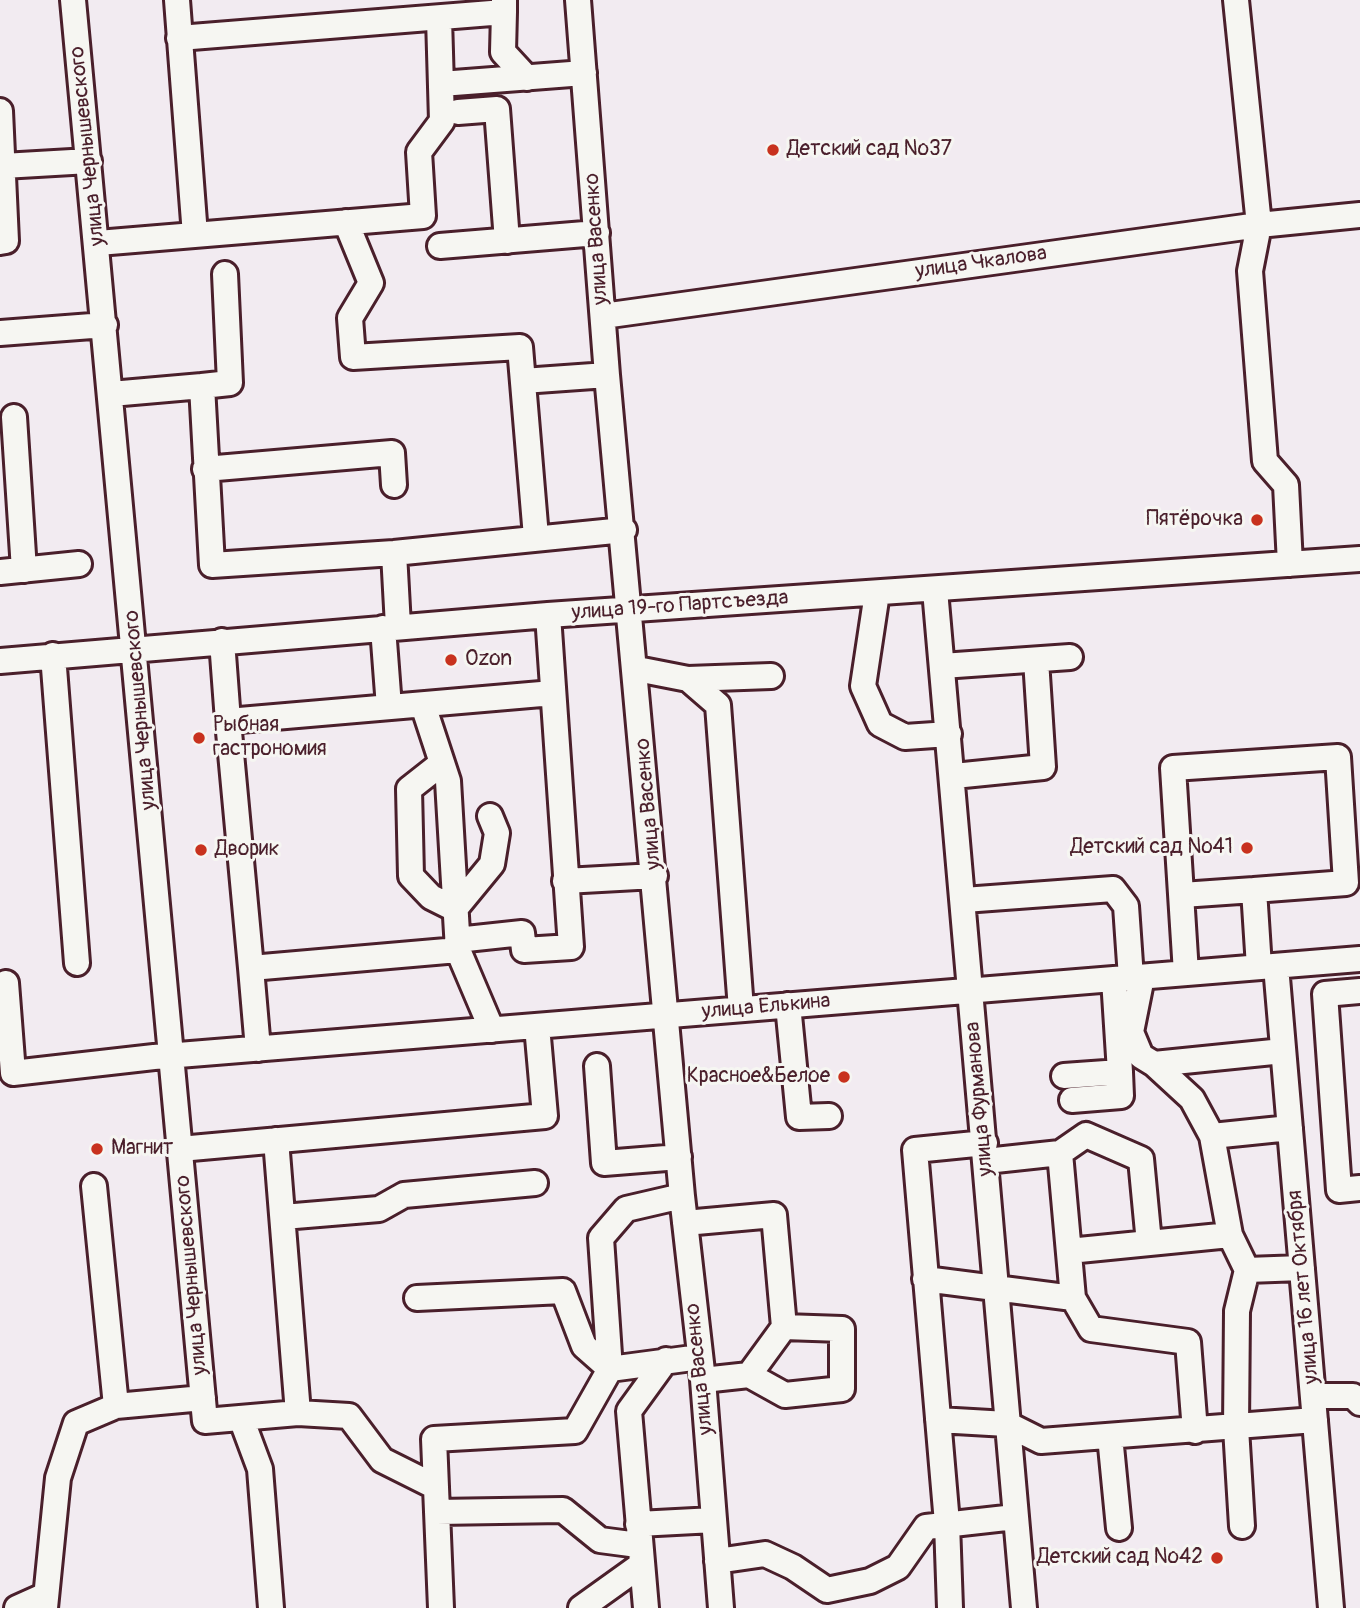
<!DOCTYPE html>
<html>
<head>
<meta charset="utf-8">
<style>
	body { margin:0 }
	canvas { display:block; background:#f2ebf1 }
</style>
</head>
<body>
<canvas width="1360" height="1608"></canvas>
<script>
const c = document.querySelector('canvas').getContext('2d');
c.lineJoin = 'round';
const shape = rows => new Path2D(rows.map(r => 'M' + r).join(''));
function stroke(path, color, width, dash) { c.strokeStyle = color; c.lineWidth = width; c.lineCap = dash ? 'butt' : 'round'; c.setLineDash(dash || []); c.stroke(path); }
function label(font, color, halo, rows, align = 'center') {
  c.font = font + ' Pangolin,sans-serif'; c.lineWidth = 6; c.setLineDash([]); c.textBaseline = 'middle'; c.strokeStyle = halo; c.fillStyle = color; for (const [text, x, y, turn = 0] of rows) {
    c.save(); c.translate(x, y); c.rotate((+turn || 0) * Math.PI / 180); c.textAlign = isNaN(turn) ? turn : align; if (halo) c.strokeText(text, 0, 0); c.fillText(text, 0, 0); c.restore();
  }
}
const minor = shape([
	[73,0,205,1421,298,1413,276,1140],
	[177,0,195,235],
	[578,0,607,375,682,1196,703,1380,721,1608],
	[1236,0,1259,225,1250,271,1265,461,1286,485,1290,564],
	[504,12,503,52,527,78],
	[179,38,504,12,504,0],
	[441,84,584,73],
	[0,111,6,241,0,242],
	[458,112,497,109,507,241],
	[3,166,89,161],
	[346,222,371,283,350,318,353,357,520,347,536,537],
	[98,243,423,216,419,152,442,121,439,18],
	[440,246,597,233],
	[603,316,1259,225,1360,215],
	[0,333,105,325],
	[523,381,607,375],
	[202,386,230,383,225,274],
	[111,394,202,386,212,565,394,553,624,530],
	[14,417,24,570],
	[205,469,392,453,394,485],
	[394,553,398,626],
	[0,572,79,564],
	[935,590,1024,1608],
	[877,593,863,686,880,724,905,737,949,734],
	[383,628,389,707],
	[222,641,228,721,553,693],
	[53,655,77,963],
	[0,661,548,615,1360,559],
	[942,666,1070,657],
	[637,669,688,679,718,705,741,1009],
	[688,679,771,676],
	[423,705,448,781,458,950,492,1030],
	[228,721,251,968,458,950],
	[442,763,409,789,411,876,431,897,455,909,492,864,497,833,490,816],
	[954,776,1043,767,1036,660],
	[565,881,655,876],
	[1182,895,1254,890],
	[964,900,1113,889,1126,906,1131,978],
	[457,940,522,933,524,950,571,947,548,615],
	[1276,966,1331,1608],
	[251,968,258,1049],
	[1186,973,1173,768,1338,757,1346,883,1254,890,1259,967],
	[1142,977,1131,1032,1141,1056,1154,1064],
	[6,983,13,1073,154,1057,1360,959],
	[1360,991,1325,994,1339,1190,1360,1188],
	[788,1005,799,1117,829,1116],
	[597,1066,604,1163,679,1157],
	[1064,1076,1120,1072,1114,979],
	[1072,1100,1121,1096,1120,1072],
	[1212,1136,1290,1128],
	[180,1149,545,1116,537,1026],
	[1060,1153,1086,1135,1141,1159,1149,1243],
	[986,1161,1060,1153,1073,1298],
	[94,1186,116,1406,203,1398],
	[283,1217,379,1209,404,1195,535,1183],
	[685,1223,774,1215,784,1327,749,1375,703,1380],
	[1069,1251,1230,1235],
	[1247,1270,1302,1268],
	[925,1279,1073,1298,1091,1329,1188,1342,1195,1431],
	[417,1298,563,1291,584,1346,610,1369,700,1357],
	[749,1375,785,1395,842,1389,842,1329,784,1327],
	[1313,1396,1353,1396,1360,1403],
	[298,1413,349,1416,382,1460,436,1487],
	[241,1418,260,1469,271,1608],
	[938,1420,1007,1424,1041,1441,1315,1420],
	[1110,1436,1119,1528],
	[437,1512,563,1510,600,1540,638,1545],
	[638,1524,714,1520],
	[1242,1526,1236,1428,1237,1311,1247,1270,1230,1235,1212,1136,1192,1099,1154,1064,1283,1051],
	[717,1561,765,1554,793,1567,827,1590,870,1581,898,1567,926,1527,1015,1517],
	[17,1608,46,1595],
	[45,1608,58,1478,76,1423,116,1406],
	[441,1608,434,1439,575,1431,610,1369,601,1238,626,1209,682,1196],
	[581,1608,641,1565],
	[646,1608,629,1411,666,1360],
	[950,1608,947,1523,915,1150,985,1143]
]);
stroke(minor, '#4a1f2b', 30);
stroke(minor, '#f6f6f2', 24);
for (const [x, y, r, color] of [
	[773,150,7,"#c8321e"],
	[1257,520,7,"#c8321e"],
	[451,660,7,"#c8321e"],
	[199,738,7,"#c8321e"],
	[1247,848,7,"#c8321e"],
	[201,850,7,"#c8321e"],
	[844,1077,7,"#c8321e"],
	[97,1149,7,"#c8321e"],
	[1217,1558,7,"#c8321e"]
]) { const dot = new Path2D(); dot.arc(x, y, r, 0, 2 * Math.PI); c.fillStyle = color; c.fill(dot); stroke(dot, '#f6f6f2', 2.5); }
label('21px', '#4a1f2b', '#f6f6f2', [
	["улица Чернышевского",88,146,-96],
	["улица Васенко",597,239,-94],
	["улица Чкалова",981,263,-8],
	["улица 19-го Партсъезда",680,606,-4],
	["улица Чернышевского",141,710,-95],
	["улица Васенко",649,804,-95],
	["улица Елькина",766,1007,-5],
	["улица Фурманова",980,1099,-95],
	["улица Чернышевского",192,1275,-95],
	["улица 16 лет Октября",1304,1287,-95],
	["улица Васенко",700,1369,-96]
]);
label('21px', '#4a1f2b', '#f6f6f2', [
	["Детский сад №37",787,150],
	["Пятёрочка",1243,520,"right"],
	["Ozon",465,660],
	["Рыбная",213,726],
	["гастрономия",213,750],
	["Детский сад №41",1233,848,"right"],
	["Дворик",215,850],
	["Красное&Белое",830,1077,"right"],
	["Магнит",111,1149],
	["Детский сад №42",1203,1558,"right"]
], 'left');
</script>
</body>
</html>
